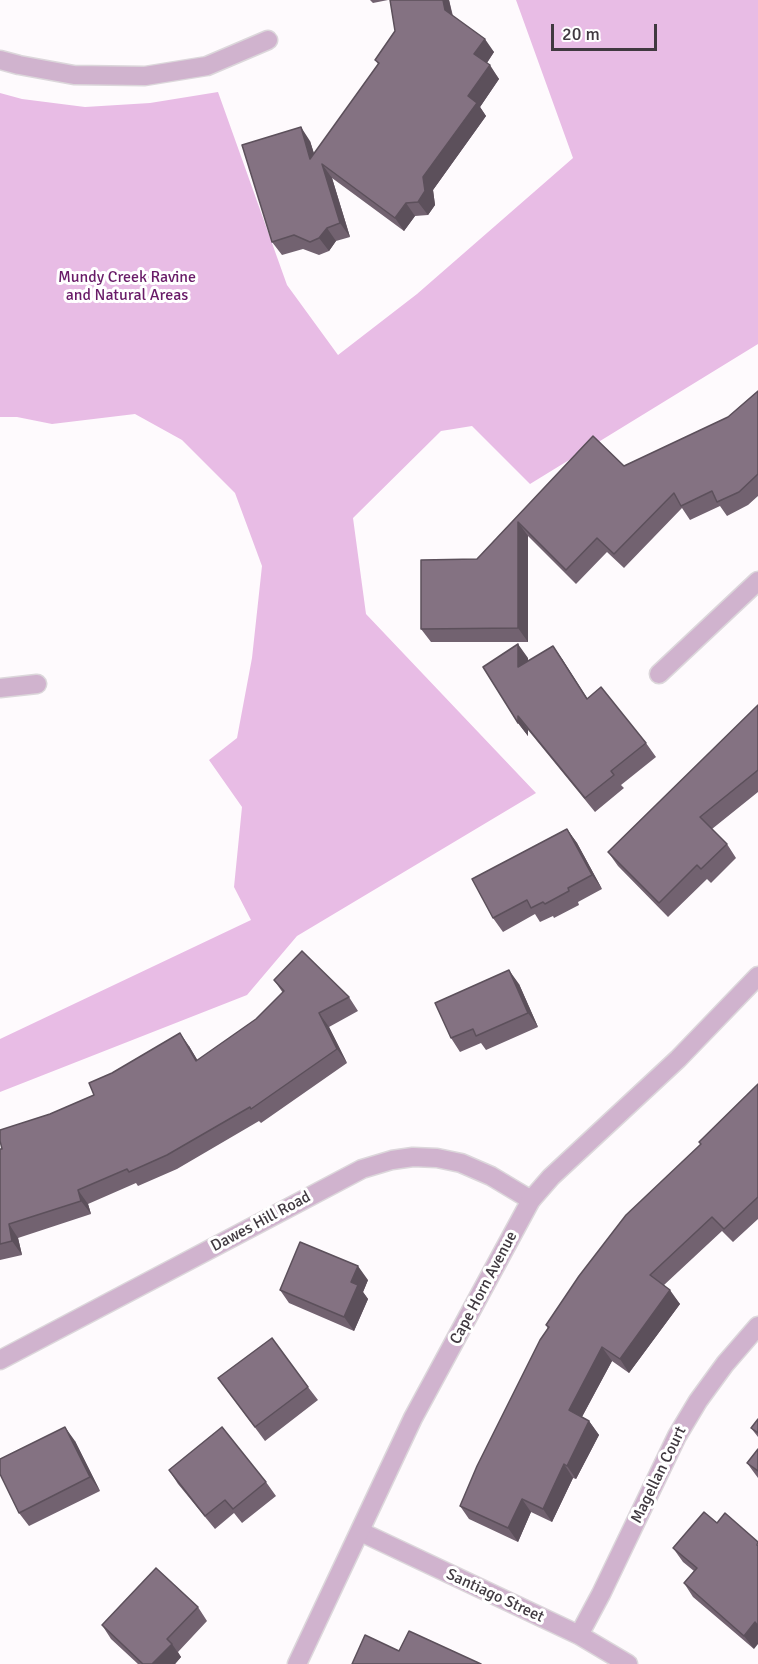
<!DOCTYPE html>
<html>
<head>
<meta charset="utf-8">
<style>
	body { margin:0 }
	#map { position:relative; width:758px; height:1664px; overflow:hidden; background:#fefafd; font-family:Signika,sans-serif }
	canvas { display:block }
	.scale { position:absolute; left:551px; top:24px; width:106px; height:27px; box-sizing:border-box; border:3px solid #403940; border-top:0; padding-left:8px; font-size:18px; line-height:21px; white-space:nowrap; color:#403940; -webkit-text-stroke:4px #fff; paint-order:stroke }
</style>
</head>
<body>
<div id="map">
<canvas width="758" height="1664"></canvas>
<div class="scale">20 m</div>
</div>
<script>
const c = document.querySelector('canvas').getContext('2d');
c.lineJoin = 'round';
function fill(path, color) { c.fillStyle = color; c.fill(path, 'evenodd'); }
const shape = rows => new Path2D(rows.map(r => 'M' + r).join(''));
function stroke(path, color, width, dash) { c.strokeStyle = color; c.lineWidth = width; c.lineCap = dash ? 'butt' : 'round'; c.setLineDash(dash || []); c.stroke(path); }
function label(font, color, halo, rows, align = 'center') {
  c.font = font + ' Signika,sans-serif'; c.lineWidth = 6; c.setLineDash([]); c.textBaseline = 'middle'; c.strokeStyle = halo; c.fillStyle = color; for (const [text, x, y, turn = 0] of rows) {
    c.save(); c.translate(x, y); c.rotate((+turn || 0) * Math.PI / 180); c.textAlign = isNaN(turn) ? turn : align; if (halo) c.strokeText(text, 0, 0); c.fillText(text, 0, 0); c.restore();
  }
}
fill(shape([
	[516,0,758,0,758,344,530,484,472,426,441,431,353,518,366,614,536,793,297,936,247,995,0,1092,0,1039,251,920,234,887,242,807,209,760,237,738,252,658,262,566,235,493,182,440,135,414,52,424,17,417,0,417,0,93,22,99,85,107,150,103,218,92,287,285,338,355,417,294,573,158]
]), '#e8bce5');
const minor = shape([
	[0,60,19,65,74,75,145,76,207,66,268,40],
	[659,674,758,581],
	[0,688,37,684],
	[0,1360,362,1169,392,1160,413,1157,437,1158,461,1163,491,1176,531,1200],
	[361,1532,579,1635,628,1664],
	[579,1635,601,1594,677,1436,698,1401,725,1364,758,1326]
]);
const tertiary = shape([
	[297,1664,413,1418,531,1200,551,1177,678,1059,758,976]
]);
stroke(minor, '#dcd7db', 21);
stroke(tertiary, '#dcd7db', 21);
stroke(minor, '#d0b3ce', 18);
stroke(tertiary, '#d0b3ce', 18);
fill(shape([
	[370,0,388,0,373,3],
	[390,0,449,0,453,16,494,52,487,63,499,79,480,107,486,116,433,190,435,205,428,215,415,216,404,231,332,178,350,237,336,241,329,251,319,255,303,249,282,255,272,242,310,141,314,154,378,64,375,60,395,31],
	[758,391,758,496,748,505,727,516,720,506,690,520,682,508,624,568,607,552,576,584,528,536,528,642,431,642,421,629,477,559,593,436,624,466,728,417],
	[528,658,528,661,562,659,587,698,646,743,656,757,621,785,624,788,595,812,528,730,528,736,518,723],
	[758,705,758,792,712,829,727,844,736,858,711,883,707,879,668,917,618,866,608,852],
	[567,829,577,843,602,889,578,902,579,905,554,918,553,916,540,922,535,914,503,932,493,918],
	[274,980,349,997,358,1011,329,1027,347,1063,261,1123,259,1121,177,1169,138,1186,136,1183,88,1204,91,1214,18,1238,22,1255,0,1260,0,1149,2,1149,50,1114,94,1095,189,1046,198,1061,256,1019,283,993],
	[519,984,538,1027,486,1050,481,1043,460,1052,451,1038],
	[758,1084,758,1219,733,1242,722,1231,664,1285,680,1304,629,1373,612,1361,582,1417,589,1421,599,1435,576,1479,573,1478,552,1522,531,1512,518,1542,469,1519,460,1506,548,1329,546,1325,701,1145,699,1142],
	[368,1280,363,1292,368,1299,354,1331,289,1303,280,1290],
	[218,1378,308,1387,318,1400,265,1441],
	[758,1419,758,1437,751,1428],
	[75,1441,100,1491,29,1526,19,1513],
	[758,1449,758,1478,747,1463],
	[169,1470,266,1482,276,1496,242,1523,234,1513,215,1529,178,1484],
	[704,1512,754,1649,693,1597,684,1583,694,1571,683,1562,673,1548],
	[198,1607,207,1621,178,1652,181,1657,175,1664,138,1664,111,1639,102,1625]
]), '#726270');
fill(shape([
	[443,0,449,0,454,24,445,10],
	[485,39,494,52,484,67,474,54],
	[490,65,499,79,480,107,486,116,433,190,435,205,428,215,418,202,423,177,468,96],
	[301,127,310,141,320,172,310,159],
	[322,164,332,178,350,237,340,223],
	[406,203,415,216,404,231,395,218],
	[327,228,336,241,329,251,319,238],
	[518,522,528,536,528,642,518,628],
	[518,644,528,658,528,681,518,667],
	[553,646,562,659,596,713,587,699],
	[518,716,528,730,528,736,518,723],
	[567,829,577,843,602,889,592,875],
	[509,970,519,984,538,1027,528,1013],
	[319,1013,329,1027,347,1063,337,1049],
	[180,1033,189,1046,206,1075,196,1061],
	[78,1190,88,1204,91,1214,81,1201],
	[9,1224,18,1238,22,1255,12,1241],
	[358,1266,368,1280,363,1292,368,1299,354,1331,344,1317,351,1282],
	[670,1290,680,1304,629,1373,620,1359],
	[602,1347,612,1361,578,1424,569,1410],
	[589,1421,599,1435,576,1479,567,1466],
	[65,1427,75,1441,100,1491,90,1477],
	[564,1464,573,1478,552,1522,543,1509],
	[522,1499,531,1512,518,1542,508,1528],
	[755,1622,758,1626,758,1644,754,1649,744,1636],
	[172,1644,181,1657,175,1664,152,1664]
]), '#5c505b');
const building = shape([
	[390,0,443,0,445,10,485,39,474,54,490,65,468,96,477,103,423,177,425,191,418,202,406,203,395,218,322,164,340,223,327,228,319,238,310,242,294,235,272,242,242,145,301,127,310,159,379,63,375,60,395,31,390,0],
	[758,391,758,474,739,492,717,502,712,491,681,506,674,493,614,554,597,538,566,570,518,522,518,628,421,629,421,560,477,559,593,436,624,466,728,417,758,391],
	[518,644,518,667,553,646,587,699,601,687,646,743,611,771,614,775,585,798,518,716,518,723,483,667,518,644],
	[758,705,758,770,700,817,727,844,701,869,697,865,659,903,608,852,758,705],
	[567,829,592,875,568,888,569,891,545,904,543,902,531,908,527,900,493,918,472,879,567,829],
	[302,951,349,997,319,1013,337,1049,251,1109,250,1107,167,1155,129,1172,127,1169,78,1190,81,1201,9,1224,12,1241,0,1244,0,1149,2,1149,0,1141,0,1130,50,1114,94,1095,89,1083,112,1073,180,1033,196,1061,256,1019,284,991,274,980,302,951],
	[509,970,528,1013,476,1036,473,1029,451,1038,435,1003,509,970],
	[758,1084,758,1197,724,1229,712,1217,650,1275,670,1290,620,1359,602,1347,569,1410,589,1421,567,1466,564,1464,543,1509,522,1499,508,1528,460,1506,477,1466,540,1340,549,1327,546,1325,579,1276,626,1215,701,1144,699,1142,758,1084],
	[300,1242,358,1266,351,1282,358,1285,344,1317,280,1290,300,1242],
	[272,1338,308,1387,255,1427,218,1378,272,1338],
	[758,1419,758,1433,751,1428,758,1419],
	[65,1427,90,1477,19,1513,0,1474,0,1459,65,1427],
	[222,1427,266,1482,233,1509,225,1500,205,1516,169,1470,222,1427],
	[758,1449,758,1471,747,1463,758,1449],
	[704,1512,717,1523,725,1513,758,1542,757,1545,758,1546,758,1626,755,1622,744,1636,684,1583,697,1568,673,1548,704,1512],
	[156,1568,198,1607,167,1639,172,1644,152,1664,143,1664,102,1625,156,1568],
	[409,1631,481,1664,352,1664,365,1635,399,1651,409,1631]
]);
fill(building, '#847282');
stroke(building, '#5c505b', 1.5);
label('16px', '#691c68', '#fff', [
	["Mundy Creek Ravine",127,278],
	["and Natural Areas",127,296]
]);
label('16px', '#403940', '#fff', [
	["Dawes Hill Road",261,1222,-28],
	["Cape Horn Avenue",484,1288,-62],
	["Magellan Court",659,1475,-64],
	["Santiago Street",495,1596,25]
]);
</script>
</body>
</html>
